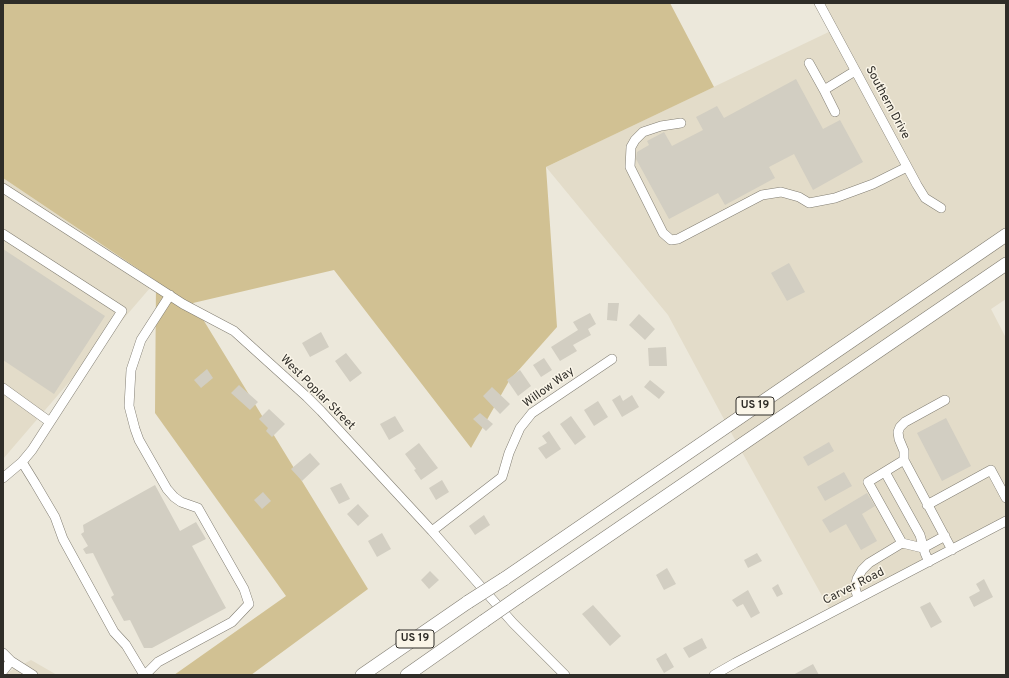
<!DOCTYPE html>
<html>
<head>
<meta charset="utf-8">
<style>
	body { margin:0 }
	#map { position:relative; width:1009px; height:678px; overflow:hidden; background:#ece8db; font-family:Overpass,sans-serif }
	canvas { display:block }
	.frame { position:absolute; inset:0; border:4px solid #2f2d28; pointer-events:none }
</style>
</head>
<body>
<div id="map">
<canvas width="1009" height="678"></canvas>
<div class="frame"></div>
</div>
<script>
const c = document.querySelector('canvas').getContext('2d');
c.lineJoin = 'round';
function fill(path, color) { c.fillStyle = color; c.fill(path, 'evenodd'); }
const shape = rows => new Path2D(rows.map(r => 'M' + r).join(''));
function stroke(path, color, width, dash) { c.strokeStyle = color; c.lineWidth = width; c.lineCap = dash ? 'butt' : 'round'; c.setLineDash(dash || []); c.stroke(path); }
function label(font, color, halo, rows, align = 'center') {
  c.font = font + ' Overpass,sans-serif'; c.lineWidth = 3; c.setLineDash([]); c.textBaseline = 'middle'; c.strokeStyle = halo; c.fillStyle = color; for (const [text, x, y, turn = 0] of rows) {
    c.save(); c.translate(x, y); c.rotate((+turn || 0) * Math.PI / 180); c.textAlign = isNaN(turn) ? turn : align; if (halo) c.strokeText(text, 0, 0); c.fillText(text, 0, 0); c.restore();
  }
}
fill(shape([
	[821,3,1006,3,1006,299,991,309,1006,338,1006,519,831,612,733,436,668,315,546,167,835,29],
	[3,178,156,281,3,459],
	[31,660,57,675,3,675]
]), '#e3dcc9');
fill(shape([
	[3,3,670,3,714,87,546,167,557,327,509,381,471,448,334,270,193,303,368,589,251,675,174,675,286,596,155,413,156,281,3,178]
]), '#d1c193');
fill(shape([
	[796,79,823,129,840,120,863,162,813,190,794,154,769,167,775,178,725,205,718,193,669,219,636,159,637,152,649,145,647,141,664,132,672,146,703,130,696,117,717,106,724,118],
	[3,249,105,316,54,394,3,360],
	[789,263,805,292,787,301,771,273],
	[608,303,619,303,617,321,607,320],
	[590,313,596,324,588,329,591,335,573,345,577,351,560,361,551,347,578,330,573,322],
	[639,314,655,329,645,340,629,325],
	[321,332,329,347,310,357,302,343],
	[666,347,667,366,649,366,648,348],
	[346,353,362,373,350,382,335,361],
	[544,358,552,370,541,377,533,365],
	[207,369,213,378,201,388,194,380],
	[520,370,531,386,518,396,507,380],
	[650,380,665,392,659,399,644,387],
	[239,385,258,402,250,410,231,393],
	[492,387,510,404,500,414,483,396],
	[620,395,623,401,632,395,639,407,622,417,612,400],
	[598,401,608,417,594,426,584,410],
	[269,409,285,424,272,437,266,431,268,428,259,419],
	[480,413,493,424,486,431,473,419],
	[395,416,404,431,389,440,380,424],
	[571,416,586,437,575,445,560,424],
	[946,418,971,466,942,481,917,433],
	[549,431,561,449,546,459,538,448,547,443,542,436],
	[829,442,834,451,808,466,803,457],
	[419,443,438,468,421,480,414,470,416,469,405,454],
	[310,453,320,464,302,481,291,469],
	[844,472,852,486,825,501,817,487],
	[442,480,449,492,436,500,429,488],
	[341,483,350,499,339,504,330,488],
	[155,485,180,531,196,522,206,539,192,546,226,608,152,648,144,648,130,620,124,621,111,597,114,595,93,553,86,554,83,549,88,546,81,534,84,532,83,525],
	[263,492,271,501,262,509,254,500],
	[867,493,875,506,862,514,877,541,861,550,846,524,830,533,822,520],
	[358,504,369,516,358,526,347,514],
	[484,515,490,525,475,535,469,526],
	[382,533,391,549,377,557,368,541],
	[757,553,762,561,748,568,744,560],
	[667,568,676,584,664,590,656,575],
	[430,571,439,580,429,589,421,580],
	[984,579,993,597,974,607,969,597,980,591,976,584],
	[778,584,783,594,777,597,772,588],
	[748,590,760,613,751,618,743,604,737,607,732,600],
	[930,602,942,622,931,628,920,607],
	[593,605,621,636,610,646,582,614],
	[702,638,707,648,689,658,683,648],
	[666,653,674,667,664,673,656,659],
	[813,664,819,675,793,675]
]), '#d2cec2');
const minor = shape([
	[819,3,917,185,925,198,941,208],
	[809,63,824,90,855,71],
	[824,90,835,112],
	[681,123,661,126,643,132,635,140,631,147,630,167,663,233,671,240,678,239,762,195,781,192,799,197,809,203,835,198,873,184,907,167],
	[3,188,183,304,234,331,307,397,321,411,432,531,513,623,565,675],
	[3,234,122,311,32,450,22,462,3,478],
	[3,388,50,422],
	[945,400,905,422,900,427,898,432,899,439,904,451,904,460,952,550],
	[904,460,868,482,902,543,923,548,945,536],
	[22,462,35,483,55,517,63,539,114,632,126,645,144,675],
	[885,472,920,535,925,553,929,562],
	[927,505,991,470,1006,498],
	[432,531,502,477,509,453,520,428,532,413,612,359],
	[858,598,855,588,857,579,862,570,869,563,902,543],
	[3,653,11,661,33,675],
	[3,671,11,661],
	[145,675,158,662,232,622,249,604,244,589,198,508,181,502,174,497,167,489,139,440,135,429,129,406,131,370,141,340,170,295],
	[714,675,735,663,1006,521]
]);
const highway = shape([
	[504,579,1006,235],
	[520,596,1006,264],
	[362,675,468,602],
	[407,675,484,621]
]);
stroke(minor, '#827e73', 10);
stroke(highway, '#827e73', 14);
stroke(minor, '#fff', 9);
stroke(highway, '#fff', 13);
const highwayBridge = shape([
	[468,602,504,579],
	[484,621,520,596]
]);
stroke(highwayBridge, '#827e73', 14, []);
stroke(highwayBridge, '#fff', 13);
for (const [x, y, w] of [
	[755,406,38],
	[415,639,38]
]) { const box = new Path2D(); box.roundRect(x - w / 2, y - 9, w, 18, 3); c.fillStyle = '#faf5e8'; c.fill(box); stroke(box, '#2f2d28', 1); }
label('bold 11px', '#2f2d28', null, [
	["US 19",755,406],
	["US 19",415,639]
]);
label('12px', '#2f2d28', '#faf5e8', [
	["Southern Drive",887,103,62],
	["Willow Way",549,388,-36],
	["West Poplar Street",317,393,45],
	["Carver Road",854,587,-27]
]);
</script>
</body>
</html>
